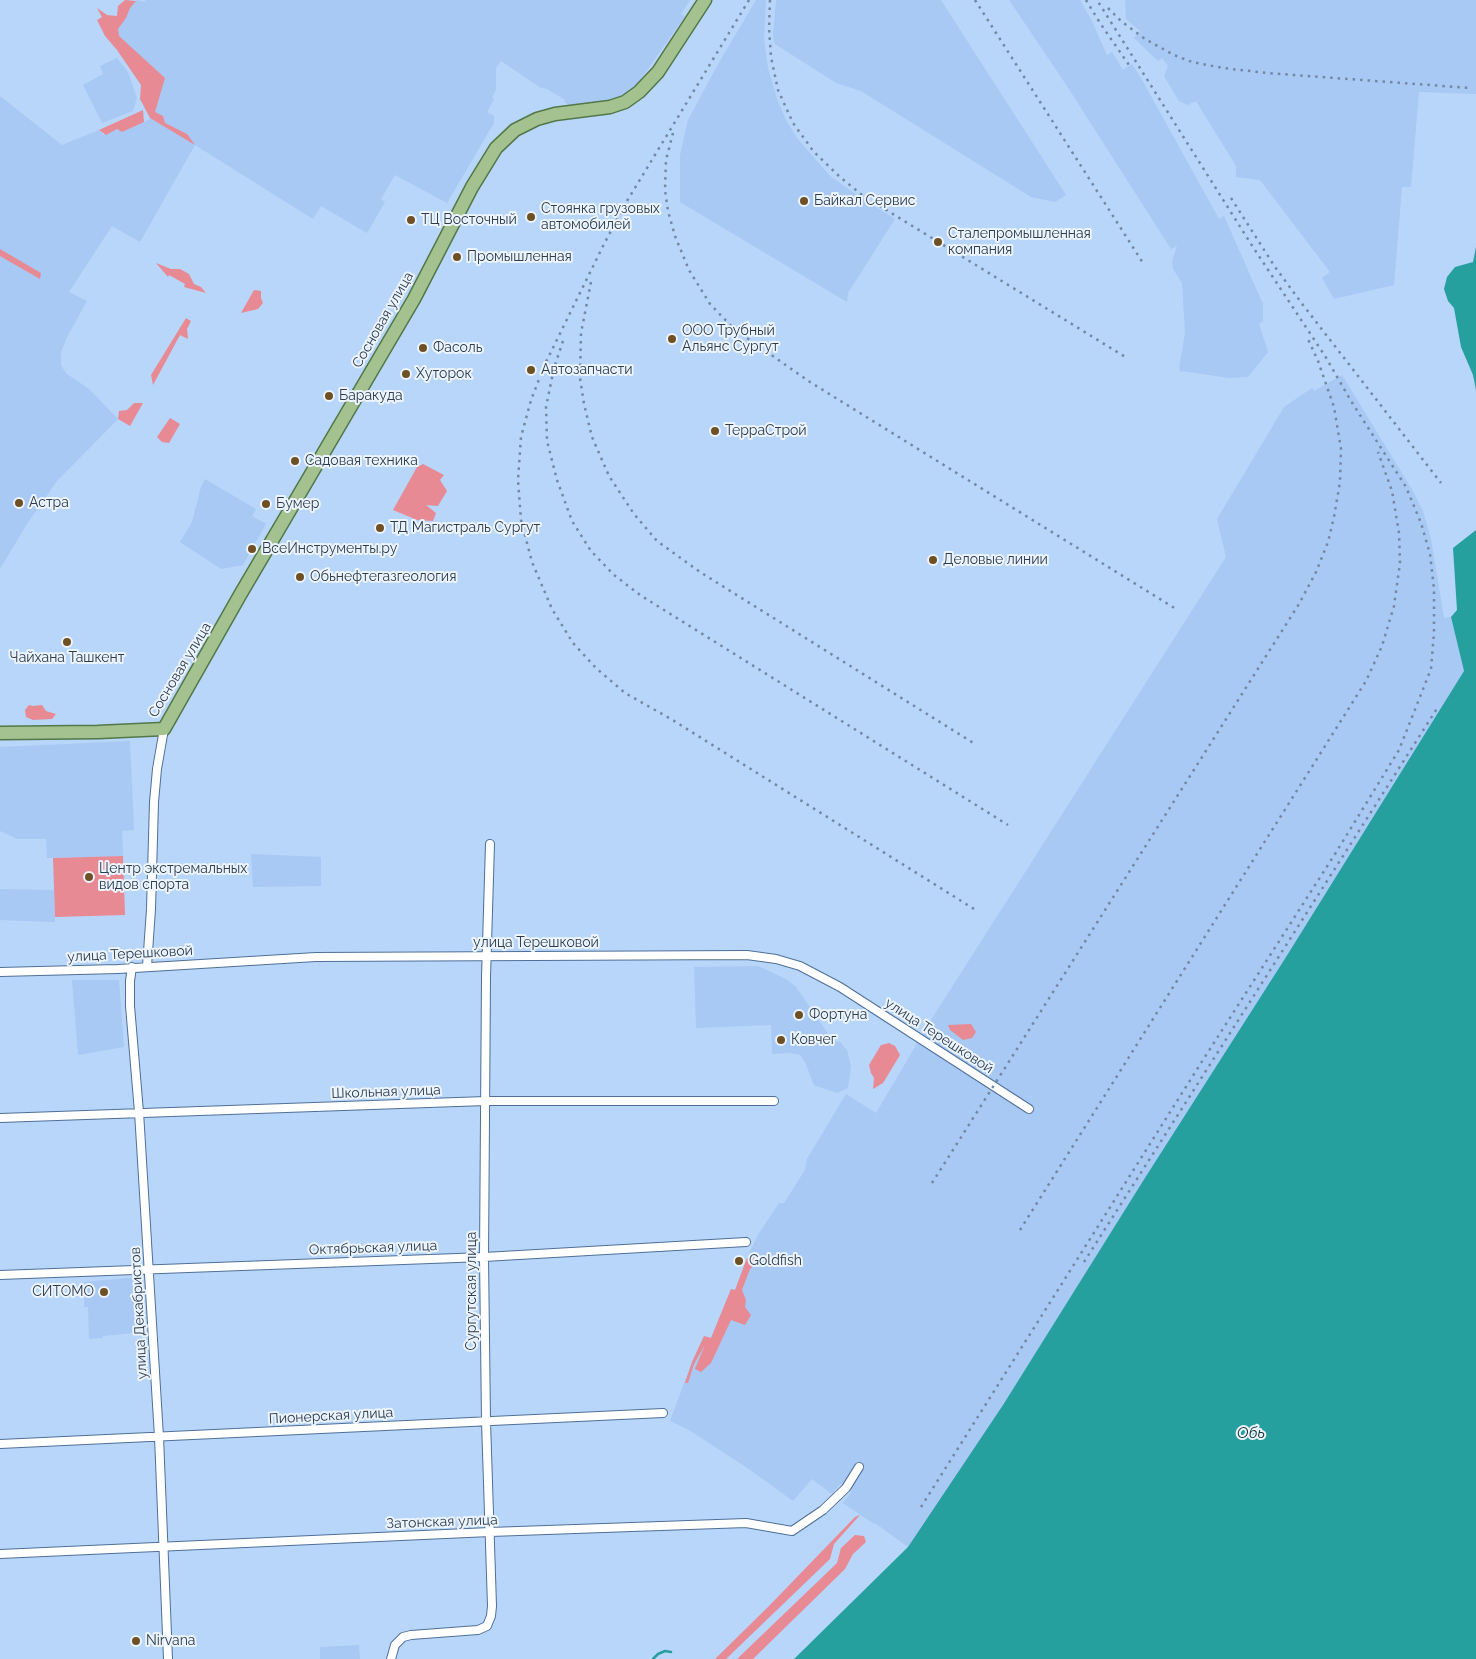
<!DOCTYPE html>
<html>
<head>
<meta charset="utf-8">
<style>
	body { margin:0 }
	canvas { display:block; background:#b8d5fa }
</style>
</head>
<body>
<canvas width="1476" height="1659"></canvas>
<script>
const c = document.querySelector('canvas').getContext('2d');
c.lineJoin = 'round';
function fill(path, color) { c.fillStyle = color; c.fill(path, 'evenodd'); }
const shape = rows => new Path2D(rows.map(r => 'M' + r).join(''));
function stroke(path, color, width, dash) { c.strokeStyle = color; c.lineWidth = width; c.lineCap = dash ? 'butt' : 'round'; c.setLineDash(dash || []); c.stroke(path); }
function label(font, color, halo, rows, align = 'center') {
  c.font = font + ' Raleway,sans-serif'; c.lineWidth = 4; c.setLineDash([]); c.textBaseline = 'middle'; c.strokeStyle = halo; c.fillStyle = color; for (const [text, x, y, turn = 0] of rows) {
    c.save(); c.translate(x, y); c.rotate((+turn || 0) * Math.PI / 180); c.textAlign = isNaN(turn) ? turn : align; if (halo) c.strokeText(text, 0, 0); c.fillText(text, 0, 0); c.restore();
  }
}
fill(shape([
	[137,0,144,2,146,0,690,0,681,14,685,16,636,86,617,99,570,106,564,102,565,100,547,89,541,88,501,61,496,68,496,90,492,98,494,99,487,112,494,116,494,123,447,203,395,175,381,199,385,202,367,233,321,206,313,219,195,145,140,242,112,226,69,292,87,301,67,337,61,352,61,366,67,374,89,389,118,419,57,481,27,524,0,569,0,96,62,145,99,130,103,135,117,128,122,132,150,119,153,89,105,32],
	[756,0,766,0,764,39,768,68,777,99,786,120,797,138,830,176,861,198,895,219,848,293,847,302,680,202,680,155,688,120,717,66],
	[776,0,941,0,1066,195,1055,202,1031,197,861,91,836,83,775,44,773,36],
	[1009,0,1080,0,1092,21,1107,55,1112,52,1123,70,1132,64,1141,78,1219,219,1224,216,1263,304,1263,321,1259,324,1268,352,1248,377,1229,378,1182,371,1181,373,1179,368,1185,333,1182,283,1173,269,1172,261,1177,246,1171,249,1065,83],
	[1125,0,1476,0,1476,94,1419,92,1411,187,1402,187,1394,285,1334,299,1322,278,1330,272,1260,180,1236,177,1236,166,1196,101,1187,105,1179,101,1164,76,1168,66,1162,58,1158,61,1134,38,1140,31,1126,19],
	[117,58,128,72,137,98,133,111,102,123,83,85,103,74,100,66],
	[1342,375,1413,491,1423,511,1431,539,1444,618,1451,617,1464,671,1286,957,1143,1181,1003,1405,908,1547,875,1523,874,1524,843,1503,852,1491,840,1484,832,1494,812,1479,793,1501,749,1469,689,1430,670,1421,692,1362,704,1336,711,1338,731,1289,735,1290,751,1249,758,1235,779,1203,784,1203,805,1170,807,1159,846,1094,876,1113,929,1023,1226,557,1217,519,1284,407,1312,388,1314,391],
	[205,479,256,509,252,516,266,524,243,565,221,569,180,542,192,522,201,487],
	[130,741,134,830,122,831,123,856,47,858,46,839,17,839,0,831,0,747],
	[251,854,321,857,321,886,253,887],
	[0,889,54,890,55,922,0,920],
	[758,966,786,979,796,987,833,1041,840,1042,847,1050,851,1066,848,1088,837,1093,814,1085,805,1062,800,1055,790,1053,772,1054,771,1025,696,1028,694,967],
	[72,980,119,980,124,1047,78,1055],
	[139,1277,143,1332,103,1336,103,1338,89,1339,88,1307,84,1307,84,1282],
	[359,1645,360,1659,320,1659,320,1647]
]), '#a8c9f3');
fill(shape([
	[125,0,136,1,130,8,126,18,118,29,119,36,165,78,155,112,163,116,165,123,187,134,195,145,150,118,140,99,141,85,117,50,105,36,97,20,102,17,97,8,107,15,117,16,118,6],
	[143,110,144,122,122,132,117,129,106,135,99,130],
	[0,249,41,273,40,279,0,256],
	[156,263,171,269,180,269,189,274,194,284,201,287,206,293,184,287,185,284,169,275,168,277],
	[254,290,261,291,261,298,263,303,258,309,241,313],
	[186,318,191,321,187,329,188,339,180,335,153,385,151,375],
	[134,403,143,403,130,426,118,419,119,411,127,410],
	[170,418,180,424,169,443,162,442,157,437],
	[423,464,444,475,440,480,447,491,438,506,426,505,436,513,433,521,417,520,393,510,417,467],
	[29,705,33,706,42,705,46,711,56,714,52,719,33,720,26,717,25,710],
	[123,856,125,915,55,917,53,858],
	[971,1024,976,1032,972,1038,963,1040,950,1030,948,1025],
	[889,1043,895,1046,900,1055,883,1083,873,1089,874,1078,871,1073,869,1065,881,1045],
	[753,1257,756,1263,750,1269,742,1290,746,1300,745,1307,751,1315,745,1325,731,1320,711,1363,701,1372,695,1369,705,1345,694,1364,688,1383,685,1383,692,1362,704,1336,711,1338,731,1289,735,1290,747,1258],
	[860,1515,834,1544,830,1559,726,1659,715,1659,768,1607,855,1517],
	[855,1535,864,1536,866,1542,853,1554,845,1569,753,1659,737,1659,837,1563,841,1548]
]), '#e88a93');
fill(shape([
	[1476,247,1476,390,1473,375,1461,347,1454,308,1448,301,1444,289,1447,277,1455,267,1473,262],
	[1476,530,1476,1659,794,1659,908,1547,1003,1405,1143,1181,1286,957,1464,671,1451,617,1457,610,1453,548]
]), '#26a09f');
stroke(shape([
	[653,1659,658,1654,665,1651,671,1652]
]), '#26a09f', 2.5);
const minor = shape([
	[147,966,151,909,154,802,157,769,164,729],
	[132,967,130,981,130,1006,139,1112,159,1437,168,1659],
	[0,972,118,969,316,957,747,955,776,959,800,966,840,987,1029,1109],
	[0,1118,486,1101,774,1101],
	[0,1275,484,1257,746,1242],
	[0,1444,663,1413],
	[0,1554,490,1532,746,1523,792,1531,823,1510,846,1488,859,1467],
	[391,1659,395,1645,403,1637,411,1635,478,1630,487,1626,491,1616,492,1606,486,1421,484,1257,486,977,490,844]
]);
const primary = shape([
	[0,733,98,732,164,729,240,595,414,299,472,187,496,148,515,130,537,119,555,114,610,107,625,102,639,92,658,72,705,0]
]);
stroke(minor, '#4e7098', 10);
stroke(primary, '#527848', 15);
stroke(minor, '#fff', 8);
stroke(primary, '#a4c28f', 12);
stroke(shape([
	[749,0,627,201,604,244,545,364,531,400,521,437,518,480,521,520,532,562,552,609,573,643,596,668,625,693,671,719,974,909],
	[770,0,769,28,771,57,778,90,793,123,814,152,840,177,862,195,1127,358],
	[975,0,1143,263],
	[1086,0,1100,23,1129,65],
	[1108,8,1121,21,1145,39,1174,55,1192,62,1223,68,1267,73,1470,88],
	[673,133,666,160,665,190,668,211,675,236,689,270,710,304,734,329,810,382,1176,609],
	[1231,198,1275,267,1303,305,1441,483],
	[591,282,581,333,580,378,584,404,592,437,609,476,634,514,657,541,700,572,975,744],
	[563,341,554,368,546,407,547,441,557,480,572,521,591,551,614,575,640,595,1008,825],
	[932,1183,1299,604,1316,572,1328,542,1334,517,1340,482,1341,449,1334,407,1318,361,1308,339],
	[1020,1230,1366,681,1382,646,1394,606,1400,563,1399,533,1392,491,1378,452],
	[1084,1262,1438,707],
	[921,1507,1201,1063,1335,854,1399,750,1431,669,1434,633,1434,589,1430,554,1421,523,1406,487,1351,401,1325,356,1251,244,1097,0]
]), '#7288a3', 2.5, [2.5, 5]);
for (const [x, y, r, color] of [
	[804,201,5,"#6e5024"],
	[531,217,5,"#6e5024"],
	[411,220,5,"#6e5024"],
	[938,242,5,"#6e5024"],
	[457,257,5,"#6e5024"],
	[672,339,5,"#6e5024"],
	[423,348,5,"#6e5024"],
	[531,370,5,"#6e5024"],
	[406,374,5,"#6e5024"],
	[329,396,5,"#6e5024"],
	[715,431,5,"#6e5024"],
	[295,461,5,"#6e5024"],
	[19,503,5,"#6e5024"],
	[266,504,5,"#6e5024"],
	[380,528,5,"#6e5024"],
	[252,549,5,"#6e5024"],
	[933,560,5,"#6e5024"],
	[300,577,5,"#6e5024"],
	[67,642,5,"#6e5024"],
	[89,877,5,"#6e5024"],
	[799,1015,5,"#6e5024"],
	[781,1040,5,"#6e5024"],
	[739,1261,5,"#6e5024"],
	[104,1292,5,"#6e5024"],
	[136,1641,5,"#6e5024"]
]) { const dot = new Path2D(); dot.arc(x, y, r, 0, 2 * Math.PI); c.fillStyle = color; c.fill(dot); stroke(dot, '#ecf4fd', 2); }
label('14px', '#2c3b4d', '#ecf4fd', [
	["Байкал Сервис",814,201],
	["Стоянка грузовых",541,209],
	["автомобилей",541,225],
	["ТЦ Восточный",421,220],
	["Сталепромышленная",948,234],
	["компания",948,250],
	["Промышленная",467,257],
	["ООО Трубный",682,331],
	["Альянс Сургут",682,347],
	["Фасоль",433,348],
	["Автозапчасти",541,370],
	["Хуторок",416,374],
	["Баракуда",339,396],
	["ТерраСтрой",725,431],
	["Садовая техника",305,461],
	["Астра",29,503],
	["Бумер",276,504],
	["ТД Магистраль Сургут",390,528],
	["ВсеИнструменты.ру",262,549],
	["Деловые линии",943,560],
	["Обьнефтегазгеология",310,577],
	["Чайхана Ташкент",67,658,"center"],
	["Центр экстремальных",99,869],
	["видов спорта",99,885],
	["Фортуна",809,1015],
	["Ковчег",791,1040],
	["Goldfish",749,1261],
	["СИТОМО",94,1292,"right"],
	["Nirvana",146,1641]
], 'left');
label('14px', '#2c3b4d', '#ecf4fd', [
	["Сосновая улица",383,320,-60],
	["Сосновая улица",180,670,-59],
	["улица Терешковой",536,943],
	["улица Терешковой",130,954,-3],
	["улица Терешковой",939,1036,33],
	["Школьная улица",386,1092,-2],
	["Октябрьская улица",373,1248,-2],
	["Сургутская улица",472,1291,-90],
	["улица Декабристов",139,1313,-93],
	["Пионерская улица",331,1416,-3],
	["Затонская улица",442,1522,-2]
]);
label('italic 15px', '#0d3030', '#ecf4fd', [
	["Обь",1251,1433]
]);
</script>
</body>
</html>
